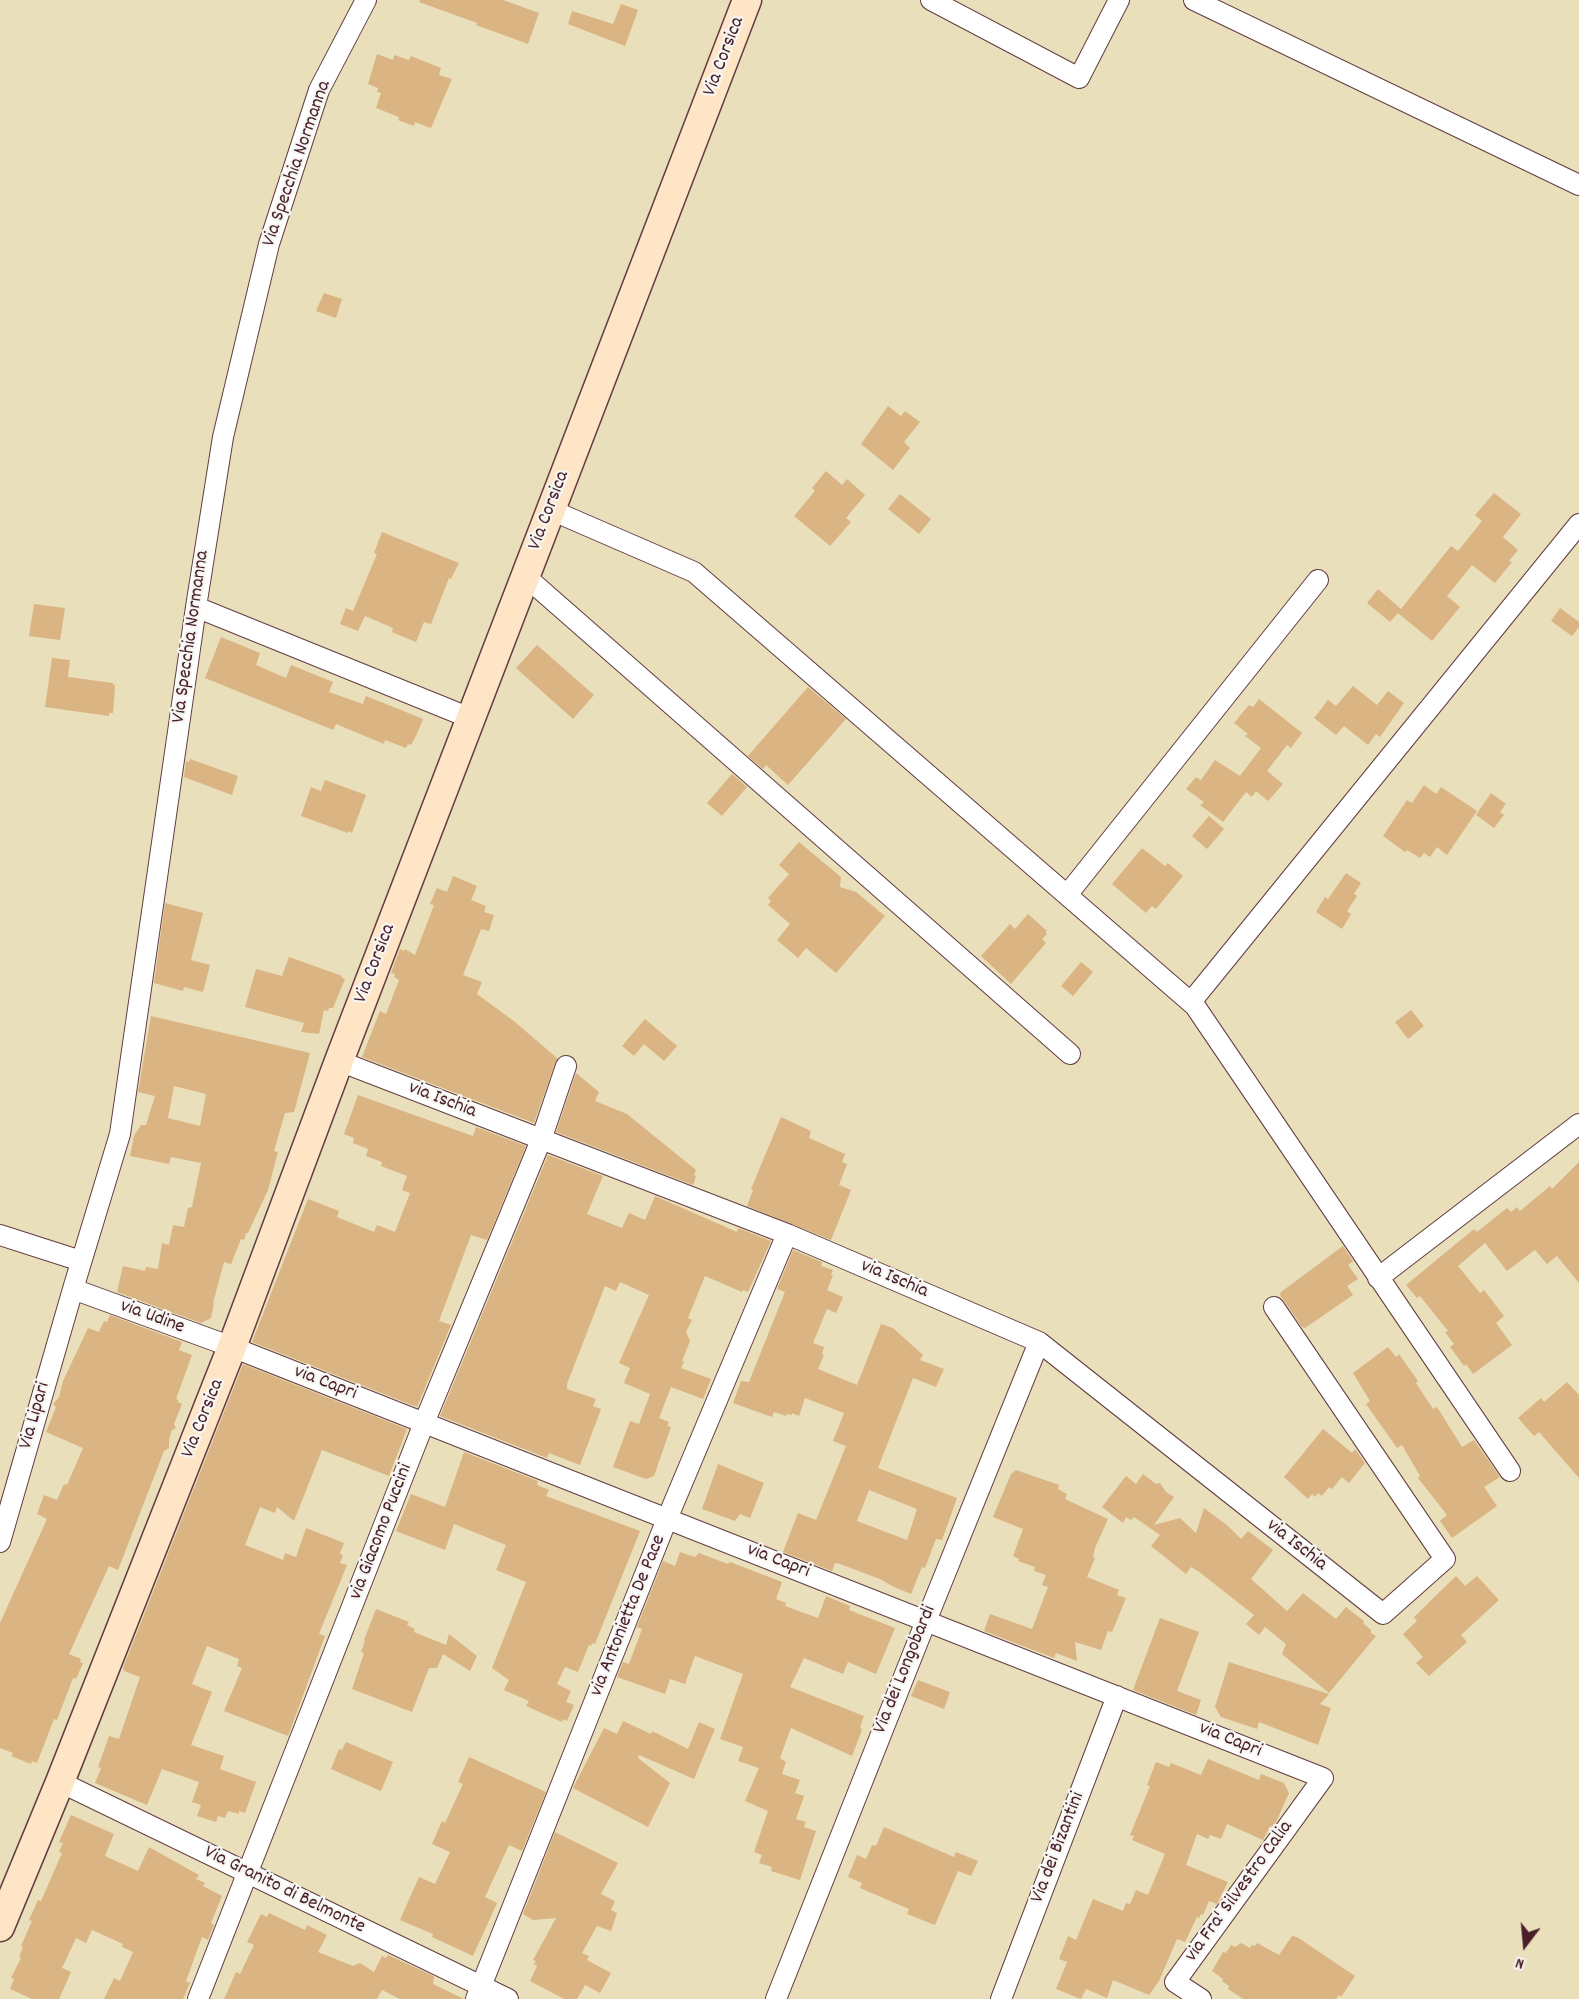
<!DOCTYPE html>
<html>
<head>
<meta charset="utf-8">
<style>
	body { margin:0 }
	#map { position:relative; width:1579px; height:1999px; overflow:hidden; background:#e9dfbb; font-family:Dekko,sans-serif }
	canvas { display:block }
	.north { position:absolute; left:1495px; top:1915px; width:60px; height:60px; -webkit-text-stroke:4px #f6f6f2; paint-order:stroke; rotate:196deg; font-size:16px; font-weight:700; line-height:24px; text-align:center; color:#4a1f2b }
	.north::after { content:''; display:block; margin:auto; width:21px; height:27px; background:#4a1f2b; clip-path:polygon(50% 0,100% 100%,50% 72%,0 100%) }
</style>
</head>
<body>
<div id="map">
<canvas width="1579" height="1999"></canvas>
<div class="north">N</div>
</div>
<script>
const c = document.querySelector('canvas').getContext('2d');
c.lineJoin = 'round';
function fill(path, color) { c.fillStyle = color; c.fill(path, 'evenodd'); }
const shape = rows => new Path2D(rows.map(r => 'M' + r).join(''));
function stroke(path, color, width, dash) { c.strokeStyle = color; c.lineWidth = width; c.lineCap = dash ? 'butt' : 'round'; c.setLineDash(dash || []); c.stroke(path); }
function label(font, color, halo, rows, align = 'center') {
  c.font = font + ' Dekko,sans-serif'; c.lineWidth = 4.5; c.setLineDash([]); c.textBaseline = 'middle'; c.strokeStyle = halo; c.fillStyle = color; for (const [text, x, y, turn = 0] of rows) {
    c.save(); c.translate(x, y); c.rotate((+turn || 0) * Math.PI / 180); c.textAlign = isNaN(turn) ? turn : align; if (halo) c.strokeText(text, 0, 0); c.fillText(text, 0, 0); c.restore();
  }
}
fill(shape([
	[420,0,503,0,539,13,528,44,476,25,477,23,419,2],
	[621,4,638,10,625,46,568,24,572,11,613,24],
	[377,54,393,60,394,55,409,60,411,56,441,68,439,75,452,79,431,128,415,122,414,126,398,120,399,117,376,108,381,93,377,92,378,88,368,84],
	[324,293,342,299,336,318,316,311],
	[888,406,901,416,905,411,920,422,904,442,910,448,893,470,861,444],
	[826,471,842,485,847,479,865,495,846,518,851,522,830,546,794,516,815,491,812,488],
	[1494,493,1521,514,1503,537,1518,550,1509,561,1512,562,1495,583,1472,565,1447,596,1460,607,1432,641,1398,613,1390,622,1367,603,1378,589,1401,609,1451,546,1458,551,1482,521,1475,515],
	[900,494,931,519,919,534,888,509],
	[382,532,459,563,451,579,449,578,431,624,424,622,416,642,392,632,393,628,365,616,358,631,340,624,346,608,353,611,377,554,374,553],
	[34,604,65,608,60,640,29,636],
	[1560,608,1579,622,1579,627,1572,636,1551,621],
	[221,637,260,653,256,665,286,678,291,665,333,682,329,692,363,704,366,696,423,719,416,736,411,745,408,744,406,748,385,740,384,744,336,724,333,730,205,678],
	[537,645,594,695,573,719,516,668],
	[52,658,70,660,68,677,113,683,113,685,115,685,113,713,109,713,109,716,45,707],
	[1353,686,1377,705,1388,691,1404,703,1380,737,1376,734,1368,745,1344,726,1336,735,1314,718,1328,700,1336,706],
	[808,687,846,719,788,785,766,765,763,769,748,756],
	[1259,699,1302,733,1291,748,1287,745,1267,771,1283,784,1268,801,1256,791,1252,797,1246,792,1223,822,1200,805,1204,802,1186,789,1196,777,1201,780,1215,760,1240,776,1261,748,1245,736,1248,734,1234,723,1249,705,1253,707],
	[190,759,238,776,232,795,184,777,186,761,189,762],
	[732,774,747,787,722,816,707,803],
	[325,780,366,795,352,833,349,831,348,833,301,816,311,787,321,791],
	[1424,785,1436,794,1441,787,1477,811,1447,855,1437,847,1430,857,1424,853,1420,858,1407,850,1405,852,1383,836,1407,800,1412,803],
	[1491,793,1506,804,1500,812,1504,815,1494,828,1476,815],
	[1209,816,1224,829,1207,849,1192,836],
	[799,842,841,877,840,887,856,892,885,916,836,973,806,948,798,958,777,940,790,924,768,905,771,901,768,898,789,874,779,865],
	[1142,848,1165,866,1168,863,1183,876,1156,909,1152,906,1146,913,1112,884],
	[1346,873,1361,883,1354,894,1357,896,1347,911,1351,914,1342,929,1316,912,1325,897,1328,899],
	[453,876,477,886,471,900,486,906,484,912,494,915,489,931,481,929,463,975,482,982,477,994,515,1022,557,1058,534,1123,362,1057,380,1011,386,1014,399,980,394,977,395,974,391,973,400,949,404,951,405,949,415,955,434,905,430,904,437,888,447,892],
	[165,903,203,913,191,960,210,965,203,992,184,987,183,991,154,983],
	[1028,914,1047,931,1045,932,1047,934,1042,939,1046,943,1011,984,981,956,1010,924,1015,929],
	[289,957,342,976,341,977,345,979,333,1008,329,1008,328,1011,324,1010,319,1034,301,1032,304,1023,245,1007,256,969,282,976],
	[1081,962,1093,972,1073,996,1061,986],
	[1411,1010,1424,1026,1408,1039,1395,1022],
	[151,1016,310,1053,294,1112,285,1113,274,1151,278,1152,268,1190,248,1233,246,1233,244,1240,241,1239,231,1264,224,1262,213,1303,214,1303,211,1318,201,1323,117,1292,123,1266,145,1271,146,1267,158,1269,162,1243,169,1245,173,1225,184,1227,188,1208,192,1207,201,1163,171,1157,169,1164,130,1156,134,1136,141,1125,146,1125,155,1096,138,1092],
	[174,1086,206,1094,200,1126,168,1118],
	[645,1019,677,1046,664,1061,644,1044,634,1056,622,1046],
	[576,1073,599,1092,595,1101,627,1114,696,1170,694,1175,696,1176,693,1185,556,1132],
	[358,1095,473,1136,476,1127,526,1146,487,1240,471,1235,439,1321,451,1325,417,1407,252,1342,308,1199,339,1211,337,1217,374,1232,377,1225,395,1232,410,1193,402,1190,407,1176,381,1166,382,1162,366,1156,368,1149,353,1143,354,1138,344,1134],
	[781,1117,811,1131,809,1138,845,1154,842,1162,847,1164,839,1185,851,1190,831,1240,747,1206,753,1190,751,1189],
	[548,1155,603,1176,587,1214,622,1228,629,1213,645,1220,655,1196,737,1232,738,1228,771,1241,748,1292,743,1290,742,1292,705,1276,688,1318,692,1320,686,1332,690,1341,682,1361,684,1362,681,1368,711,1379,703,1399,671,1387,659,1418,669,1422,667,1426,671,1427,654,1476,646,1479,613,1467,630,1421,639,1424,650,1394,624,1383,630,1368,619,1363,649,1295,620,1282,616,1291,605,1286,567,1384,567,1389,596,1399,593,1406,601,1409,580,1465,549,1453,547,1458,440,1416],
	[1579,1162,1579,1283,1557,1256,1547,1264,1535,1250,1507,1271,1485,1243,1458,1266,1480,1293,1484,1290,1504,1316,1496,1323,1512,1345,1473,1374,1466,1364,1464,1366,1450,1347,1454,1344,1445,1332,1448,1331,1420,1296,1417,1298,1406,1285,1474,1229,1477,1232,1507,1208,1511,1212,1517,1207,1520,1211,1550,1186,1552,1189],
	[1343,1246,1353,1261,1348,1265,1358,1279,1347,1286,1353,1295,1305,1328,1302,1327,1280,1295,1281,1292],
	[793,1250,822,1262,821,1266,833,1270,831,1275,833,1275,827,1290,843,1297,836,1313,827,1309,813,1343,824,1347,822,1354,824,1355,818,1369,857,1385,881,1324,893,1328,923,1355,920,1360,944,1369,936,1387,913,1378,878,1468,957,1498,942,1540,936,1539,925,1568,922,1567,911,1594,894,1587,880,1579,840,1564,835,1563,832,1571,783,1552,798,1513,816,1520,846,1446,833,1441,844,1413,805,1398,799,1416,792,1413,792,1415,787,1414,786,1416,774,1412,772,1417,733,1403,741,1381,749,1382,785,1292,777,1289],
	[869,1490,917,1509,907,1540,857,1521],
	[110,1315,182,1342,179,1350,192,1355,176,1399,178,1400,178,1402,182,1404,174,1424,176,1428,172,1430,169,1439,169,1448,164,1451,118,1570,109,1566,69,1654,81,1659,80,1662,83,1663,76,1679,73,1678,57,1720,54,1719,37,1763,32,1761,31,1764,11,1756,13,1753,0,1748,0,1623,47,1519,37,1514,44,1495,57,1500,64,1484,67,1485,83,1448,46,1432,56,1407,53,1404,59,1397,63,1381,88,1328,99,1332,104,1321,107,1322],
	[1388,1347,1396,1357,1399,1354,1418,1381,1416,1383,1433,1409,1437,1407,1462,1447,1474,1440,1500,1477,1484,1487,1497,1506,1452,1538,1440,1521,1447,1515,1418,1478,1420,1476,1402,1445,1397,1448,1366,1404,1370,1401,1353,1373],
	[243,1364,407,1429,389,1476,322,1450,294,1521,277,1507,275,1513,260,1507,245,1545,283,1560,285,1553,296,1557,306,1528,344,1543,340,1553,343,1556,340,1563,347,1565,319,1634,325,1636,288,1736,224,1711,242,1668,237,1666,239,1659,207,1646,192,1684,212,1692,191,1745,224,1756,220,1769,256,1782,245,1813,239,1811,239,1814,228,1811,225,1818,218,1816,216,1822,197,1816,201,1805,192,1802,199,1782,162,1769,147,1805,95,1783,101,1768,98,1767,109,1736,119,1739,140,1677,124,1671,123,1668],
	[1567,1382,1579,1395,1579,1478,1539,1432,1534,1436,1518,1418,1541,1398,1544,1402],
	[1323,1429,1352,1453,1355,1449,1365,1463,1349,1483,1342,1477,1332,1489,1329,1487,1322,1496,1318,1493,1315,1497,1312,1494,1308,1499,1284,1477],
	[464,1452,538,1481,537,1485,549,1490,546,1496,640,1531,595,1644,592,1643,591,1646,589,1645,578,1672,565,1667,557,1684,571,1691,566,1702,574,1705,567,1721,563,1719,562,1722,526,1706,529,1701,504,1690,509,1680,492,1668,526,1582,496,1570,506,1545,454,1524,445,1550,396,1531,411,1494,445,1507],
	[718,1464,764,1483,750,1518,740,1514,735,1521,702,1509],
	[1016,1470,1059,1485,1058,1489,1067,1494,1065,1499,1108,1519,1095,1548,1093,1557,1095,1558,1087,1577,1119,1590,1117,1595,1126,1598,1112,1632,1108,1631,1101,1650,1075,1642,1077,1661,1056,1653,1054,1658,984,1631,990,1614,1032,1629,1048,1587,1042,1585,1046,1575,1034,1571,1035,1567,1018,1561,1019,1559,1013,1556,1023,1529,993,1517,1011,1474],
	[1143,1474,1156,1484,1160,1483,1166,1492,1174,1497,1154,1525,1180,1518,1196,1533,1204,1508,1228,1526,1241,1539,1248,1531,1273,1550,1251,1579,1287,1611,1303,1593,1336,1619,1346,1607,1364,1621,1363,1623,1371,1630,1371,1633,1376,1636,1329,1693,1282,1654,1286,1644,1265,1627,1259,1635,1246,1624,1254,1615,1198,1571,1191,1567,1186,1574,1151,1546,1160,1535,1134,1517,1131,1520,1126,1517,1123,1523,1102,1507,1126,1476,1136,1484],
	[680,1552,695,1557,699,1553,728,1564,730,1562,782,1582,776,1599,786,1603,785,1606,818,1618,826,1596,850,1606,849,1610,895,1628,876,1674,848,1662,843,1674,804,1658,790,1687,864,1716,860,1727,862,1730,852,1756,791,1728,780,1758,786,1762,782,1774,800,1780,795,1793,804,1796,796,1819,806,1822,804,1827,816,1831,800,1880,771,1871,772,1867,759,1863,762,1855,754,1852,768,1811,745,1801,759,1768,738,1761,743,1747,720,1739,743,1674,695,1656,685,1684,670,1679,665,1694,617,1677,623,1662,629,1664,642,1629,637,1627,663,1561,675,1566],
	[1456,1576,1465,1586,1477,1576,1499,1600,1461,1635,1467,1642,1429,1676,1416,1663,1423,1657,1403,1634,1417,1621,1414,1617],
	[376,1609,409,1622,407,1625,415,1629,414,1632,446,1645,449,1634,477,1656,470,1671,443,1654,437,1668,429,1668,412,1712,352,1689,364,1653,361,1652,365,1641,364,1640],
	[1160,1618,1199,1632,1177,1691,1201,1700,1196,1715,1133,1690],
	[1229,1662,1329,1694,1320,1704,1331,1708,1318,1745,1259,1722,1257,1729,1221,1717,1215,1707],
	[918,1680,950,1692,944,1709,911,1696],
	[623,1721,651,1734,652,1731,688,1749,699,1722,715,1729,694,1779,639,1755,638,1758,670,1783,648,1827,573,1788,604,1728,617,1734],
	[346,1742,393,1762,381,1791,331,1769,339,1749,342,1750],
	[469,1757,546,1792,522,1851,509,1845,485,1897,497,1903,473,1956,432,1937,433,1934,400,1920,419,1877,435,1884,450,1852,432,1844,442,1821,445,1823,463,1784,458,1782],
	[1208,1759,1259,1780,1261,1774,1284,1783,1289,1793,1277,1820,1273,1827,1270,1826,1263,1840,1227,1824,1221,1839,1210,1835,1208,1839,1197,1834,1186,1865,1228,1882,1217,1904,1209,1901,1203,1915,1201,1914,1199,1918,1197,1917,1185,1942,1177,1939,1159,1981,1149,1995,1113,1980,1107,1998,1086,1989,1081,1999,1056,1989,1067,1962,1059,1959,1068,1936,1076,1940,1093,1899,1123,1911,1126,1903,1130,1904,1136,1890,1148,1895,1165,1854,1132,1840,1134,1836,1130,1835,1150,1786,1147,1785,1156,1762,1169,1767,1171,1763,1201,1775],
	[71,1815,114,1834,105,1856,138,1871,149,1847,199,1875,196,1879,205,1883,203,1886,222,1896,211,1923,214,1925,208,1940,202,1937,186,1981,190,1983,183,1999,104,1999,114,1978,120,1981,133,1952,122,1947,123,1944,92,1930,86,1943,76,1938,62,1968,71,1972,59,1999,32,1999,10,1989,14,1979,11,1978,21,1958,19,1957,23,1947,21,1946,32,1921,29,1920,38,1900,41,1901,62,1853,59,1852,63,1843,59,1842],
	[884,1827,954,1857,956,1852,978,1861,971,1876,958,1871,935,1925,907,1914,909,1909,860,1888,862,1883,848,1877,857,1855,866,1859,872,1845,876,1846],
	[555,1832,618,1863,601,1894,615,1901,611,1910,617,1913,611,1931,597,1926,582,1953,589,1956,587,1960,611,1973,600,1993,585,1985,577,1999,564,1999,530,1981,537,1966,534,1964,536,1961,533,1960,556,1918,533,1920,523,1914],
	[269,1913,305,1930,307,1925,327,1935,318,1952,353,1966,360,1963,374,1972,382,1956,386,1958,388,1955,434,1976,433,1984,464,1999,400,1999,382,1990,377,1999,224,1999,236,1972,240,1974,254,1945,247,1942,261,1914,267,1917],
	[1292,1936,1297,1937,1355,1976,1341,1997,1339,1995,1336,1999,1243,1999,1228,1989,1229,1986,1222,1981,1223,1979,1212,1971,1223,1952,1226,1953,1231,1945,1235,1947,1241,1943,1250,1948,1252,1945,1255,1946,1257,1943,1279,1955]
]), '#dab483');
const minor = shape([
	[931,0,1079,78,1119,0],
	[1194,0,1579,185],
	[551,510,694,572,1195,1006,1510,1471],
	[525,576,1070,1054],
	[196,607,470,718],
	[1067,895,1318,580],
	[1191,1002,1579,524],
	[339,1061,787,1234,1039,1342,1383,1614,1445,1559,1274,1307],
	[0,1235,81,1261],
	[1378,1278,1579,1124],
	[73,1289,232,1347,1323,1778,1175,1982,1201,1999],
	[0,1542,73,1289,120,1134,196,607,223,437,269,244,319,90,366,0],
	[60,1782,508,1999],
	[198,1999,424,1423,541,1140,566,1066],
	[476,1999,667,1519,787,1234],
	[776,1999,926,1621,1039,1342],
	[1001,1999,1117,1696]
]);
const secondary = shape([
	[0,1927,60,1782,232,1347,339,1061,747,0]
]);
stroke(minor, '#623c41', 22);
stroke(secondary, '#623c41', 31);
stroke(minor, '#fff', 20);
stroke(secondary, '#fee5c5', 28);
label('20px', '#4a1f2b', '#f6f6f2', [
	["Via Corsica",725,57,-69],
	["Via Specchia Normanna",298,164,-71],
	["Via Corsica",550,511,-69],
	["Via Specchia Normanna",192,637,-82],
	["Via Corsica",376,964,-69],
	["via Ischia",442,1101,21],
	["via Ischia",894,1280,23],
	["via Udine",152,1318,20],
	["via Capri",325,1384,21],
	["Via Lipari",36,1416,-74],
	["Via Corsica",204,1419,-68],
	["via Giacomo Puccini",382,1532,-69],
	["via Ischia",1296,1546,38],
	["via Capri",778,1562,21],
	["via Antonietta De Pace",629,1616,-68],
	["Via dei Longobardi",906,1670,-68],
	["via Capri",1230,1741,22],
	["Via dei Bizantini",1059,1848,-69],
	["Via Granito di Belmonte",284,1891,26],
	["via Fra' Silvestro Calia",1240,1892,-54]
]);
</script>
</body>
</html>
